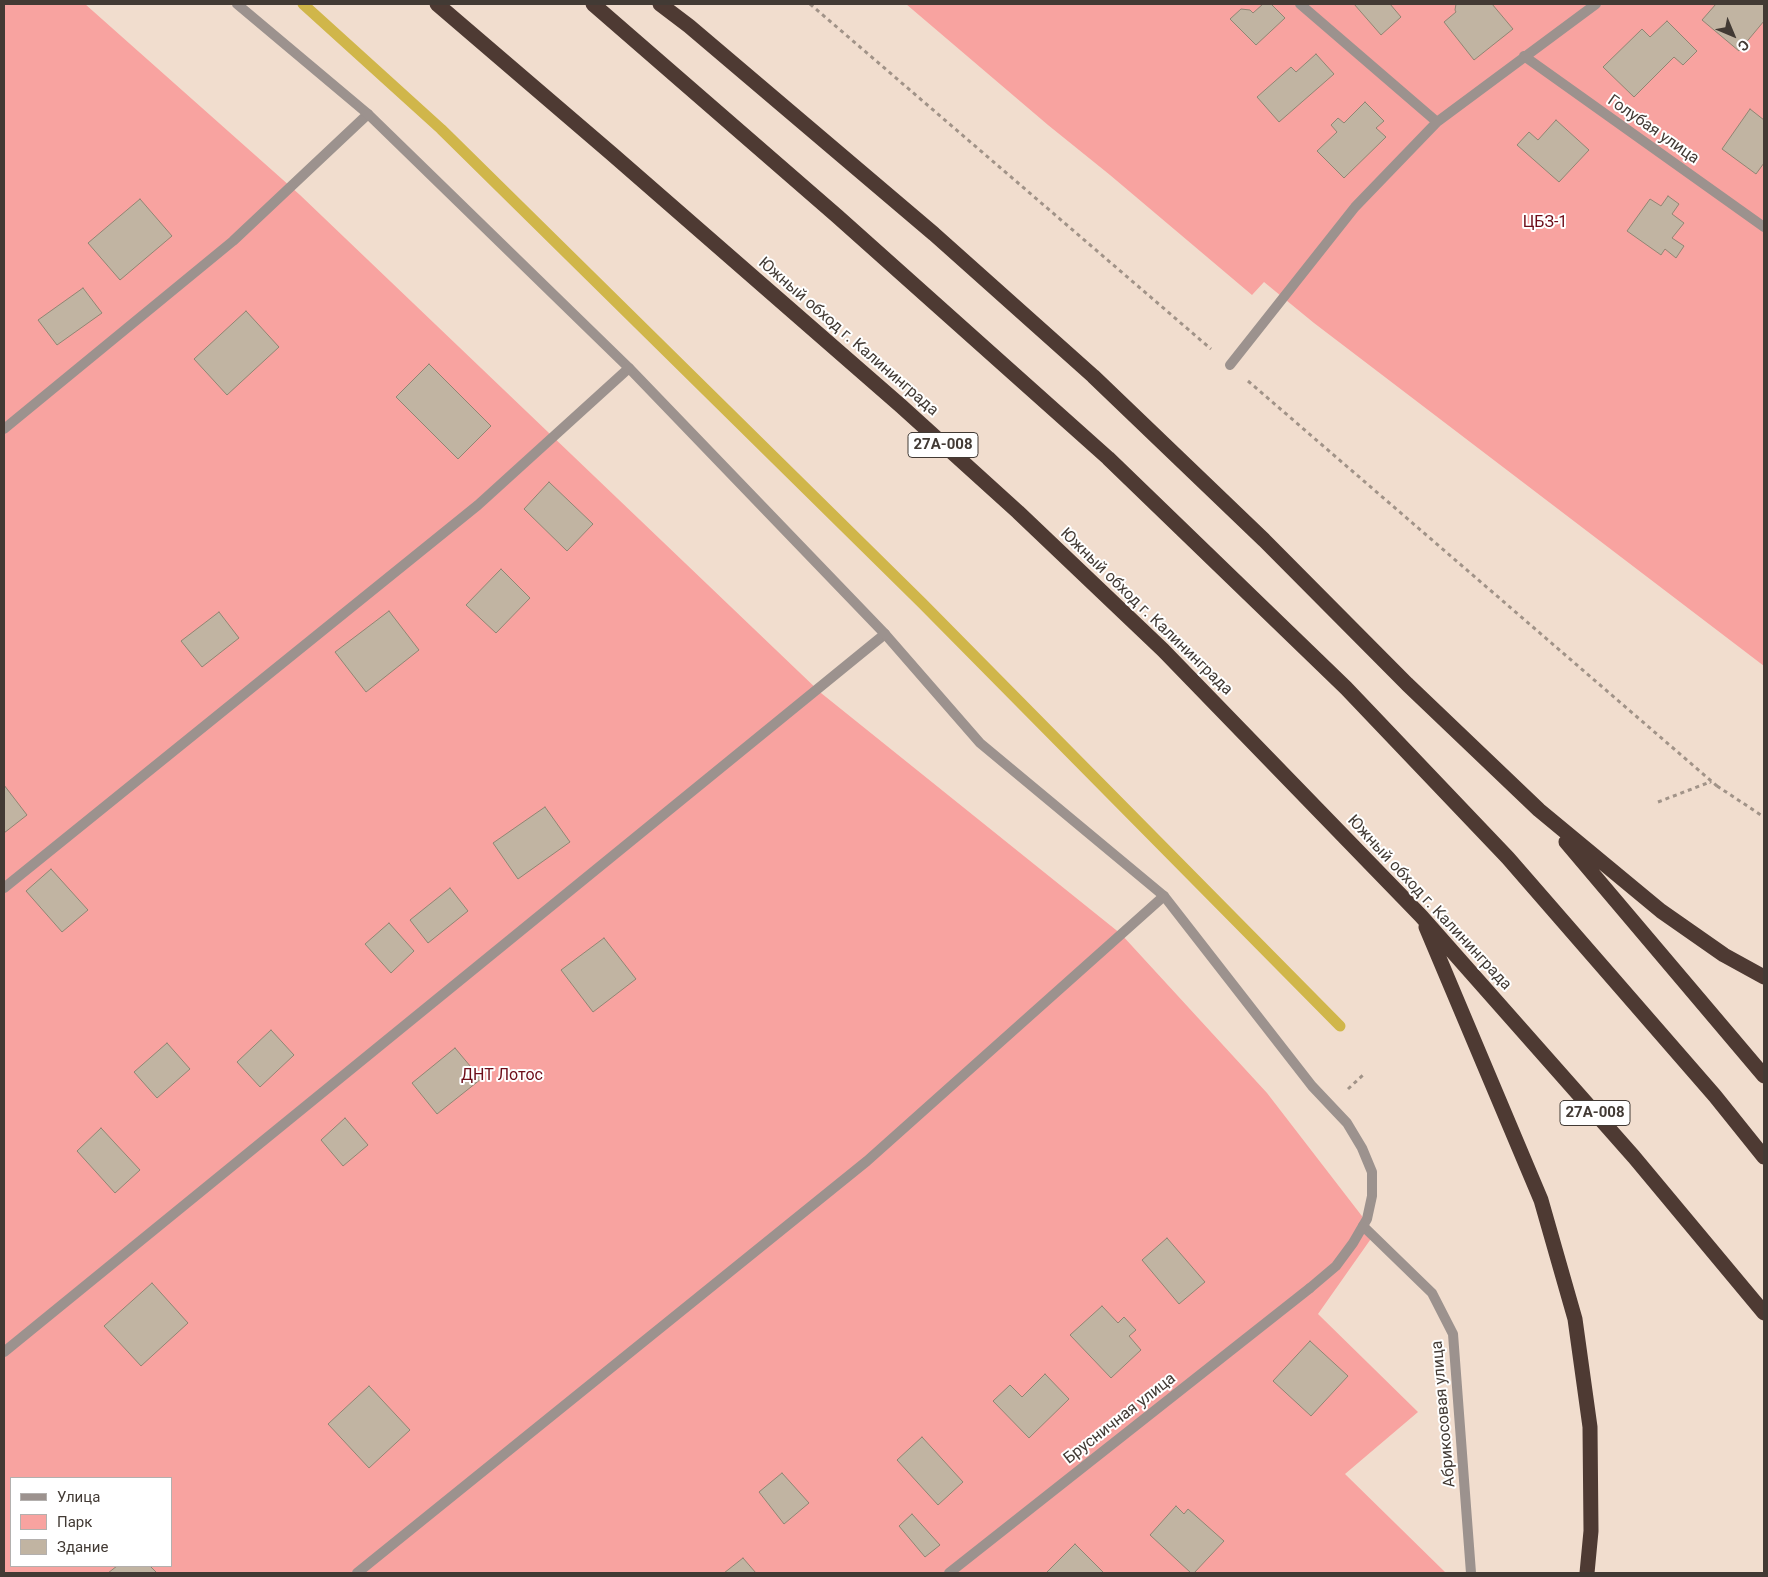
<!DOCTYPE html>
<html>
<head>
<meta charset="utf-8">
<style>
	body { margin:0 }
	#map { position:relative; width:1768px; height:1577px; overflow:hidden; background:#f1ddce; font-family:Roboto,sans-serif }
	canvas { display:block }
	.frame { position:absolute; inset:0; border:5px solid #423a34; pointer-events:none }
	.legend { position:absolute; left:10px; top:1477px; width:162px; height:90px; box-sizing:border-box; background:#fff; border:1px solid #b3b0ae; margin:0; padding:6px 9px; list-style:none; font-size:15px; color:#423a34 }
	.legend li { display:flex; align-items:center; gap:10px; height:25px }
	.legend b { width:25px; border:1px solid #b3b0ae }
	.north { position:absolute; left:1708px; top:10px; width:50px; height:50px; -webkit-text-stroke:4px #fff; paint-order:stroke; rotate:135deg; font-size:14px; font-weight:700; line-height:20px; text-align:center; color:#423a34 }
	.north::after { content:''; display:block; margin:auto; width:18px; height:22px; background:#423a34; clip-path:polygon(50% 0,100% 100%,50% 72%,0 100%) }
</style>
</head>
<body>
<div id="map">
<canvas width="1768" height="1577"></canvas>
<div class="frame"></div>
<ul class="legend">
<li><b style="height:6px;background:#9c928e"></b>Улица</li>
<li><b style="height:14px;background:#f8a3a0"></b>Парк</li>
<li><b style="height:14px;background:#c1b4a2"></b>Здание</li>
</ul>
<div class="north">С</div>
</div>
<script>
const c = document.querySelector('canvas').getContext('2d');
c.lineJoin = 'round';
function fill(path, color) { c.fillStyle = color; c.fill(path, 'evenodd'); }
const shape = rows => new Path2D(rows.map(r => 'M' + r).join(''));
function stroke(path, color, width, dash) { c.strokeStyle = color; c.lineWidth = width; c.lineCap = dash ? 'butt' : 'round'; c.setLineDash(dash || []); c.stroke(path); }
function label(font, color, halo, rows, align = 'center') {
  c.font = font + ' Roboto,sans-serif'; c.lineWidth = 4; c.setLineDash([]); c.textBaseline = 'middle'; c.strokeStyle = halo; c.fillStyle = color; for (const [text, x, y, turn = 0] of rows) {
    c.save(); c.translate(x, y); c.rotate((+turn || 0) * Math.PI / 180); c.textAlign = isNaN(turn) ? turn : align; if (halo) c.strokeText(text, 0, 0); c.fillText(text, 0, 0); c.restore();
  }
}
fill(shape([
	[4,4,85,4,300,195,821,693,1121,934,1267,1093,1375,1233,1318,1314,1418,1412,1345,1474,1446,1573,4,1573],
	[11,1478,171,1478,171,1566,11,1566],
	[906,4,1764,4,1764,666,1314,323,1264,282,1252,295,1110,175,1048,125]
]), '#f8a3a0');
stroke(shape([
	[303,4,441,129,922,603,1340,1026]
]), '#d0b64a', 11);
const building = shape([
	[1263,4,1271,4,1285,18,1256,45,1230,19,1241,9,1250,10,1253,13,1263,4],
	[1354,4,1390,4,1401,17,1381,35,1354,4],
	[1456,4,1492,4,1513,29,1474,60,1444,22,1456,12,1455,10,1456,4],
	[1716,4,1762,4,1764,6,1764,21,1739,51,1702,20,1716,4],
	[1667,21,1697,51,1683,65,1674,57,1634,97,1603,67,1642,29,1650,37,1667,21],
	[1316,54,1334,74,1279,122,1257,97,1291,67,1296,72,1316,54],
	[1365,102,1384,121,1376,128,1386,137,1344,178,1317,151,1337,132,1331,125,1338,118,1344,123,1365,102],
	[1750,109,1764,120,1764,163,1756,174,1722,149,1750,109],
	[1556,120,1589,150,1559,182,1517,145,1529,132,1538,140,1556,120],
	[1668,196,1679,204,1672,214,1684,223,1672,238,1684,246,1676,258,1665,249,1661,255,1627,231,1650,199,1661,206,1668,196],
	[140,199,172,236,120,280,88,243,140,199],
	[83,288,102,313,57,345,38,320,83,288],
	[246,311,279,347,227,395,194,359,246,311],
	[429,364,491,426,458,459,396,397,429,364],
	[549,482,593,524,567,551,524,509,549,482],
	[501,569,530,598,496,633,466,605,501,569],
	[389,611,419,650,366,692,335,652,389,611],
	[219,612,239,638,202,667,181,641,219,612],
	[4,785,27,815,4,833,4,785],
	[545,807,570,842,518,879,493,843,545,807],
	[51,869,88,910,62,932,26,891,51,869],
	[450,888,468,911,428,943,410,920,450,888],
	[389,923,414,951,391,973,365,944,389,923],
	[604,938,636,979,593,1012,561,970,604,938],
	[271,1030,294,1055,260,1087,237,1062,271,1030],
	[167,1043,190,1069,157,1098,134,1072,167,1043],
	[455,1048,481,1079,437,1114,412,1083,455,1048],
	[345,1118,368,1145,343,1166,321,1140,345,1118],
	[101,1128,140,1170,115,1193,77,1151,101,1128],
	[1167,1238,1205,1282,1179,1304,1142,1260,1167,1238],
	[152,1283,188,1323,141,1366,104,1326,152,1283],
	[1102,1306,1118,1323,1124,1317,1136,1330,1129,1336,1141,1350,1111,1378,1070,1335,1102,1306],
	[1310,1341,1348,1376,1311,1416,1273,1381,1310,1341],
	[1045,1374,1069,1399,1029,1438,993,1401,1010,1385,1022,1397,1045,1374],
	[369,1386,410,1430,369,1468,328,1424,369,1386],
	[922,1437,963,1482,938,1505,897,1460,922,1437],
	[782,1473,809,1503,784,1524,759,1492,782,1473],
	[1176,1506,1184,1514,1188,1509,1224,1541,1194,1573,1191,1573,1150,1535,1176,1506],
	[912,1514,940,1545,925,1557,899,1526,912,1514],
	[1075,1544,1104,1573,1046,1573,1075,1544],
	[743,1558,756,1573,724,1573,743,1558],
	[117,1566,150,1566,157,1573,108,1573,117,1566]
]);
fill(building, '#c1b4a2');
stroke(building, '#918573', 1);
stroke(shape([
	[810,4,1211,349],
	[1248,381,1717,786],
	[1717,786,1764,817],
	[1658,802,1710,782,1711,783],
	[1348,1089,1364,1074]
]), '#a19388', 3, [4, 4]);
stroke(shape([
	[4,429,233,241,368,114],
	[4,888,478,505,629,368],
	[1363,1226,1432,1293,1453,1334,1471,1573],
	[4,1352,885,634],
	[357,1573,867,1161,1164,896],
	[949,1573,1310,1288]
]), '#9c928e', 10);
stroke(shape([
	[237,4,368,114,629,368,885,634,980,743,1164,896,1312,1086,1347,1123,1362,1148,1372,1172,1372,1196,1367,1219,1353,1243,1336,1266,1310,1288],
	[1300,4,1437,122],
	[1524,56,1764,227],
	[1230,365,1355,207,1437,122,1596,4]
]), '#9c928e', 10);
stroke(shape([
	[437,4,612,154,901,406,1018,512,1163,650,1421,916,1634,1157,1764,1313],
	[593,4,837,216,1108,458,1346,688,1508,858,1715,1096,1764,1157],
	[660,4,689,26,934,234,1093,376,1264,540,1407,684,1539,810,1661,911,1724,955,1764,977],
	[1566,842,1764,1076],
	[1426,927,1541,1200,1575,1319,1590,1427,1591,1531,1587,1573]
]), '#4e3a33', 15);
for (const [x, y, w] of [
	[943,445,70],
	[1595,1113,70]
]) { const box = new Path2D(); box.roundRect(x - w / 2, y - 12.5, w, 25, 4); c.fillStyle = '#fff'; c.fill(box); stroke(box, '#423a34', 1); }
label('bold 15px', '#423a34', null, [
	["27А-008",943,445],
	["27А-008",1595,1113]
]);
label('16px', '#423a34', '#fff', [
	["Голубая улица",1653,130,35],
	["Южный обход г. Калининграда",848,337,41],
	["Южный обход г. Калининграда",1146,612,44],
	["Южный обход г. Калининграда",1429,903,47],
	["Абрикосовая улица",1444,1414,-95],
	["Брусничная улица",1120,1419,-38]
]);
label('16px', '#6d0d18', '#fff', [
	["ЦБЗ-1",1545,223],
	["ДНТ Лотос",502,1076]
]);
</script>
</body>
</html>
